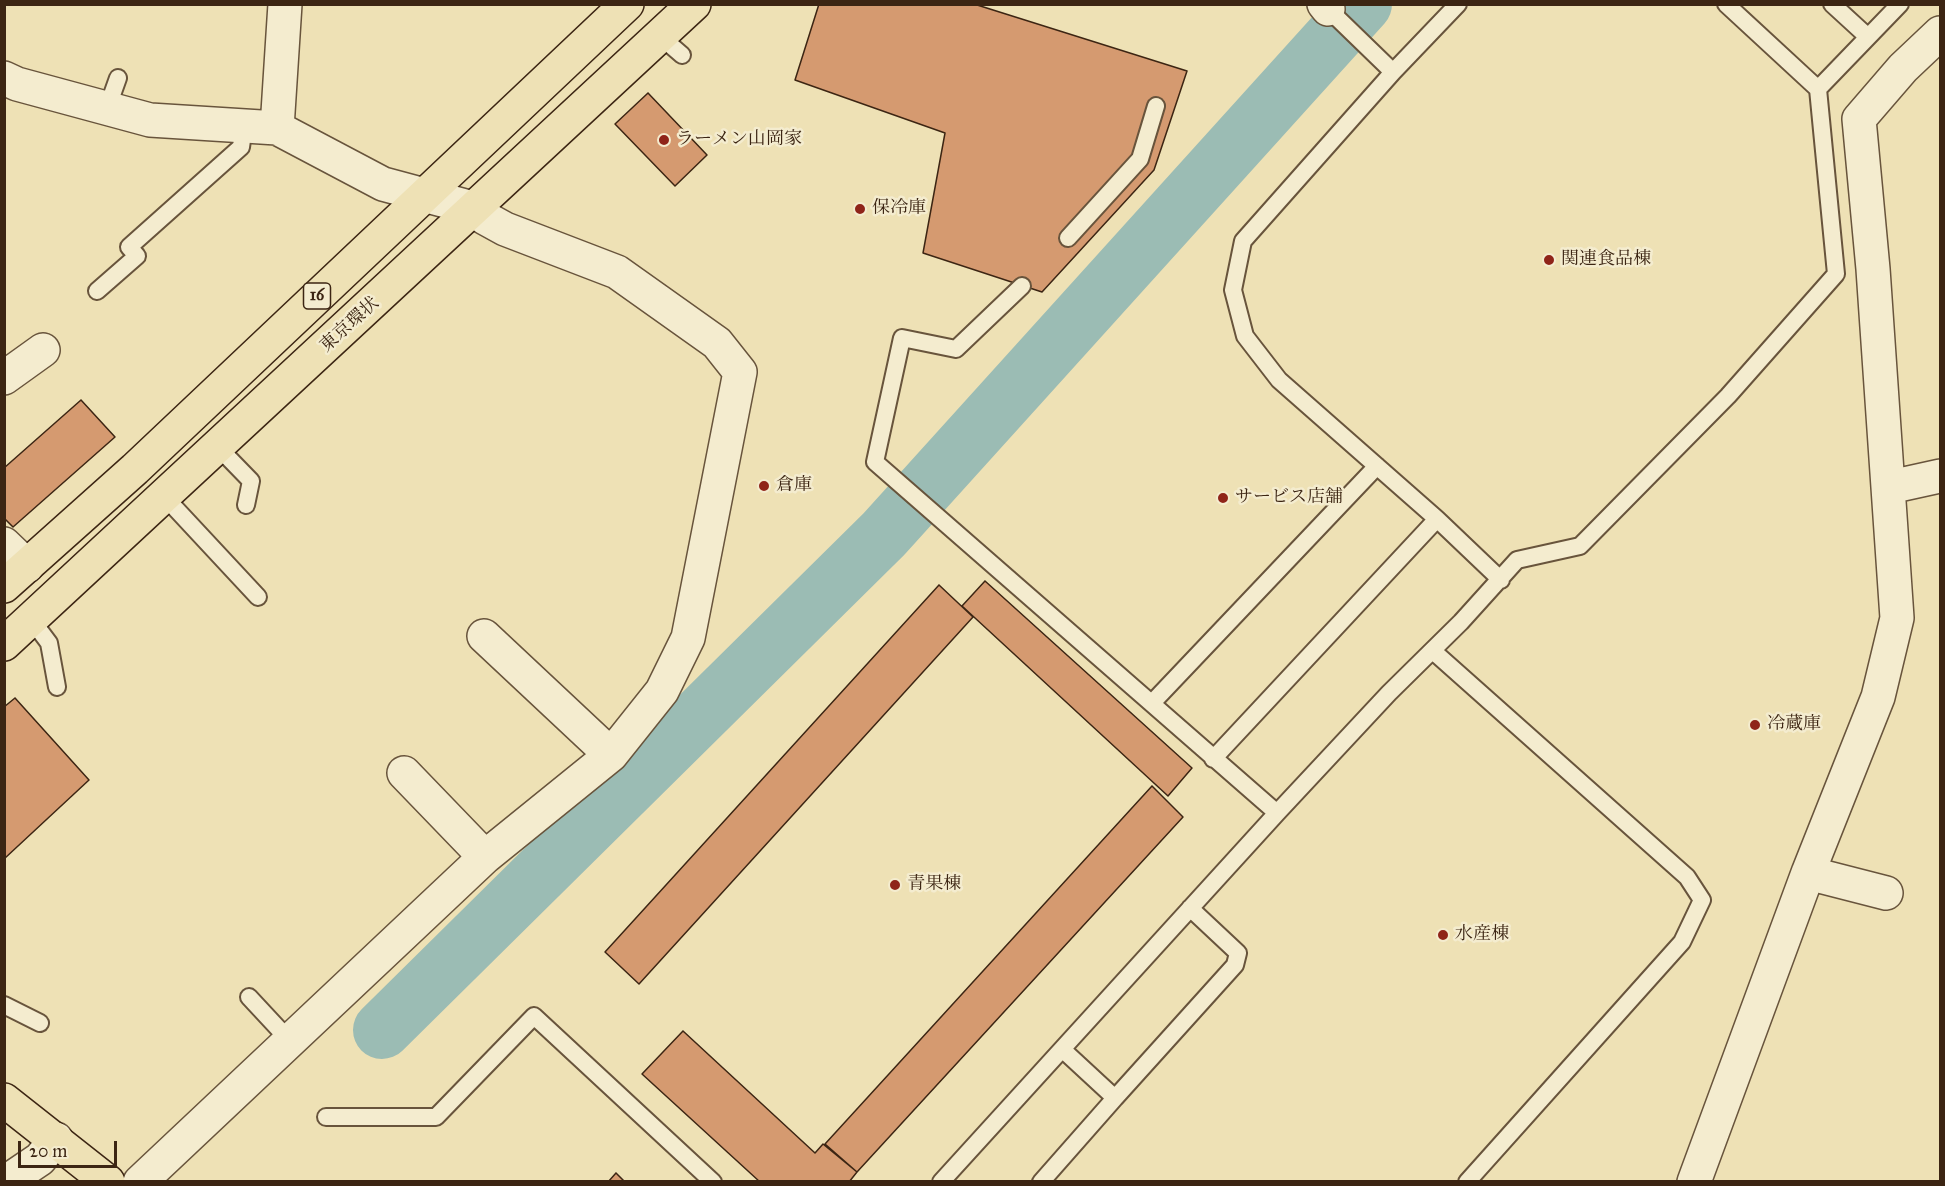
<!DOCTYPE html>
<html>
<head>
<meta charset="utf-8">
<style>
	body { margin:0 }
	#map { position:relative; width:1945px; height:1186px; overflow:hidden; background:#eee1b5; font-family:"IM FELL Great Primer",serif }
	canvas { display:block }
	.frame { position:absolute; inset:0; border:6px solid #3c2513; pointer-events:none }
	.scale { position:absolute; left:18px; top:1141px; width:99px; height:27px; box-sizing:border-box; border:3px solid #3c2513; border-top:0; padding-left:8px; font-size:18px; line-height:21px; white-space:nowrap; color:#3c2513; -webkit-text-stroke:4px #f4eccf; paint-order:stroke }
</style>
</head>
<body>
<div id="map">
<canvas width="1945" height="1186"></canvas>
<div class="frame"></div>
<div class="scale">20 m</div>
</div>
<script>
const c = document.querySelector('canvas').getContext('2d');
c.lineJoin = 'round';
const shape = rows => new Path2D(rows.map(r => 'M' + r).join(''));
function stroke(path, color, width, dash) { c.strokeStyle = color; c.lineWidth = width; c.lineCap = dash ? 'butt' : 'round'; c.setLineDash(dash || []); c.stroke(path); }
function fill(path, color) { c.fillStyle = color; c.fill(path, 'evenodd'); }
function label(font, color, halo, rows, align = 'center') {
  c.font = font + ' "IM FELL Great Primer","Noto Serif JP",serif'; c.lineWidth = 5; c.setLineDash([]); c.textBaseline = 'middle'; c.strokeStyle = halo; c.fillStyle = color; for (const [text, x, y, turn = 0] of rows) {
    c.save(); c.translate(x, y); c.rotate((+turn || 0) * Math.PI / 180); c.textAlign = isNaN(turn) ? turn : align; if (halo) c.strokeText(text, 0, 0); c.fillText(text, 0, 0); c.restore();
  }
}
stroke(shape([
	[382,1030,884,534,1363,4]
]), '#9bbcb4', 58);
const building = shape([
	[819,4,974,4,1187,71,1154,170,1042,292,923,253,945,133,795,80,819,4],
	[648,93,707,155,675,186,615,124,648,93],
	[81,400,115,437,13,527,4,518,4,468,81,400],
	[985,581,1192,768,1168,796,962,606,985,581],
	[939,585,973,617,639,984,605,952,939,585],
	[15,698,89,780,4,859,4,707,15,698],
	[1152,786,1183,817,857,1172,825,1144,1152,786],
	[683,1031,815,1153,823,1144,857,1172,849,1182,760,1182,642,1074,683,1031],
	[616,1173,625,1182,608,1182,616,1173]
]);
fill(building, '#d59a70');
stroke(building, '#3c2513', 1.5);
const service = shape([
	[1458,4,1393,72,1243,241,1233,290,1245,336,1279,380,1437,519,1501,580],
	[1832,4,1868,37],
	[1328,9,1393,72],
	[660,36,682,55],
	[1818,89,1900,4],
	[107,109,118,78],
	[1068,238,1140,159,1156,106],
	[1022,286,956,349,902,338,875,462,1277,813],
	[97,291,137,256,129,247,241,147,244,126],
	[217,446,251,481,246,505],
	[163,495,258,597],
	[31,619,49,643,57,687],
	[1433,651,1687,877,1702,900,1682,942,1467,1182],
	[1152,703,1377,466],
	[1213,759,1437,519],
	[249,997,289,1040],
	[4,1005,40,1023],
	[1115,1098,1235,965,1238,953,1190,908],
	[326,1117,436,1117,534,1016,713,1182],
	[941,1182,1277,813,1389,693,1461,622,1517,560,1580,546,1728,396,1836,274,1818,89,1726,4],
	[1041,1182,1115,1098,1062,1049]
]);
const minor = shape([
	[1324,4,1328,9],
	[4,78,17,84,150,120,277,128,383,184,476,209,485,218,505,229,617,272,717,343,740,372,688,638,662,691,611,755,485,857,140,1182],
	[277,128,285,4],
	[4,378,43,350],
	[1890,487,1940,476],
	[4,544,27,566],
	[484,636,611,755],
	[404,773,485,857],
	[1808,873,1886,893],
	[6,1182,40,1159,56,1139],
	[1694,1182,1808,873,1878,697,1897,618,1873,269,1859,119,1903,68,1940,33]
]);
const primary = shape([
	[4,1100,108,1182]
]);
const trunk = shape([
	[4,586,135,469,627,4],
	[4,644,694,4]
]);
stroke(service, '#68543c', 20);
stroke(minor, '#68543c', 36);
stroke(primary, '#3c2513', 36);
stroke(trunk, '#3c2513', 36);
stroke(service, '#f4eccf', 16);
stroke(minor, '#f4eccf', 33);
stroke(primary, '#eee1b5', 33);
stroke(trunk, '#eee1b5', 33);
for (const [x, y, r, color] of [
	[664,140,6,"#8f2418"],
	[860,209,6,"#8f2418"],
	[1549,260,6,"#8f2418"],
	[764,486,6,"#8f2418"],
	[1223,498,6,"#8f2418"],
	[1755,725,6,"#8f2418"],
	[895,885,6,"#8f2418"],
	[1443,935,6,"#8f2418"]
]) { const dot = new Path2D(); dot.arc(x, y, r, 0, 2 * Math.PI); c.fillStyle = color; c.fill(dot); stroke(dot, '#f4eccf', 2); }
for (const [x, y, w] of [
	[317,296,27]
]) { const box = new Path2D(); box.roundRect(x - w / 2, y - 13, w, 26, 4.5); c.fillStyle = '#f4eccf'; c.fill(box); stroke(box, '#3c2513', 1.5); }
label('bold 16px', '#3c2513', null, [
	["16",317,296]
]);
label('18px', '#3c2513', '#f4eccf', [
	["ラーメン山岡家",676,140],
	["保冷庫",872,209],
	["関連食品棟",1561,260],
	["倉庫",776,486],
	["サービス店舗",1235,498],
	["冷蔵庫",1767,725],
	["青果棟",907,885],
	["水産棟",1455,935]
], 'left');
label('18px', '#3c2513', '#f4eccf', [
	["東京環状",350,325,-42]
]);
</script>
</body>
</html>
